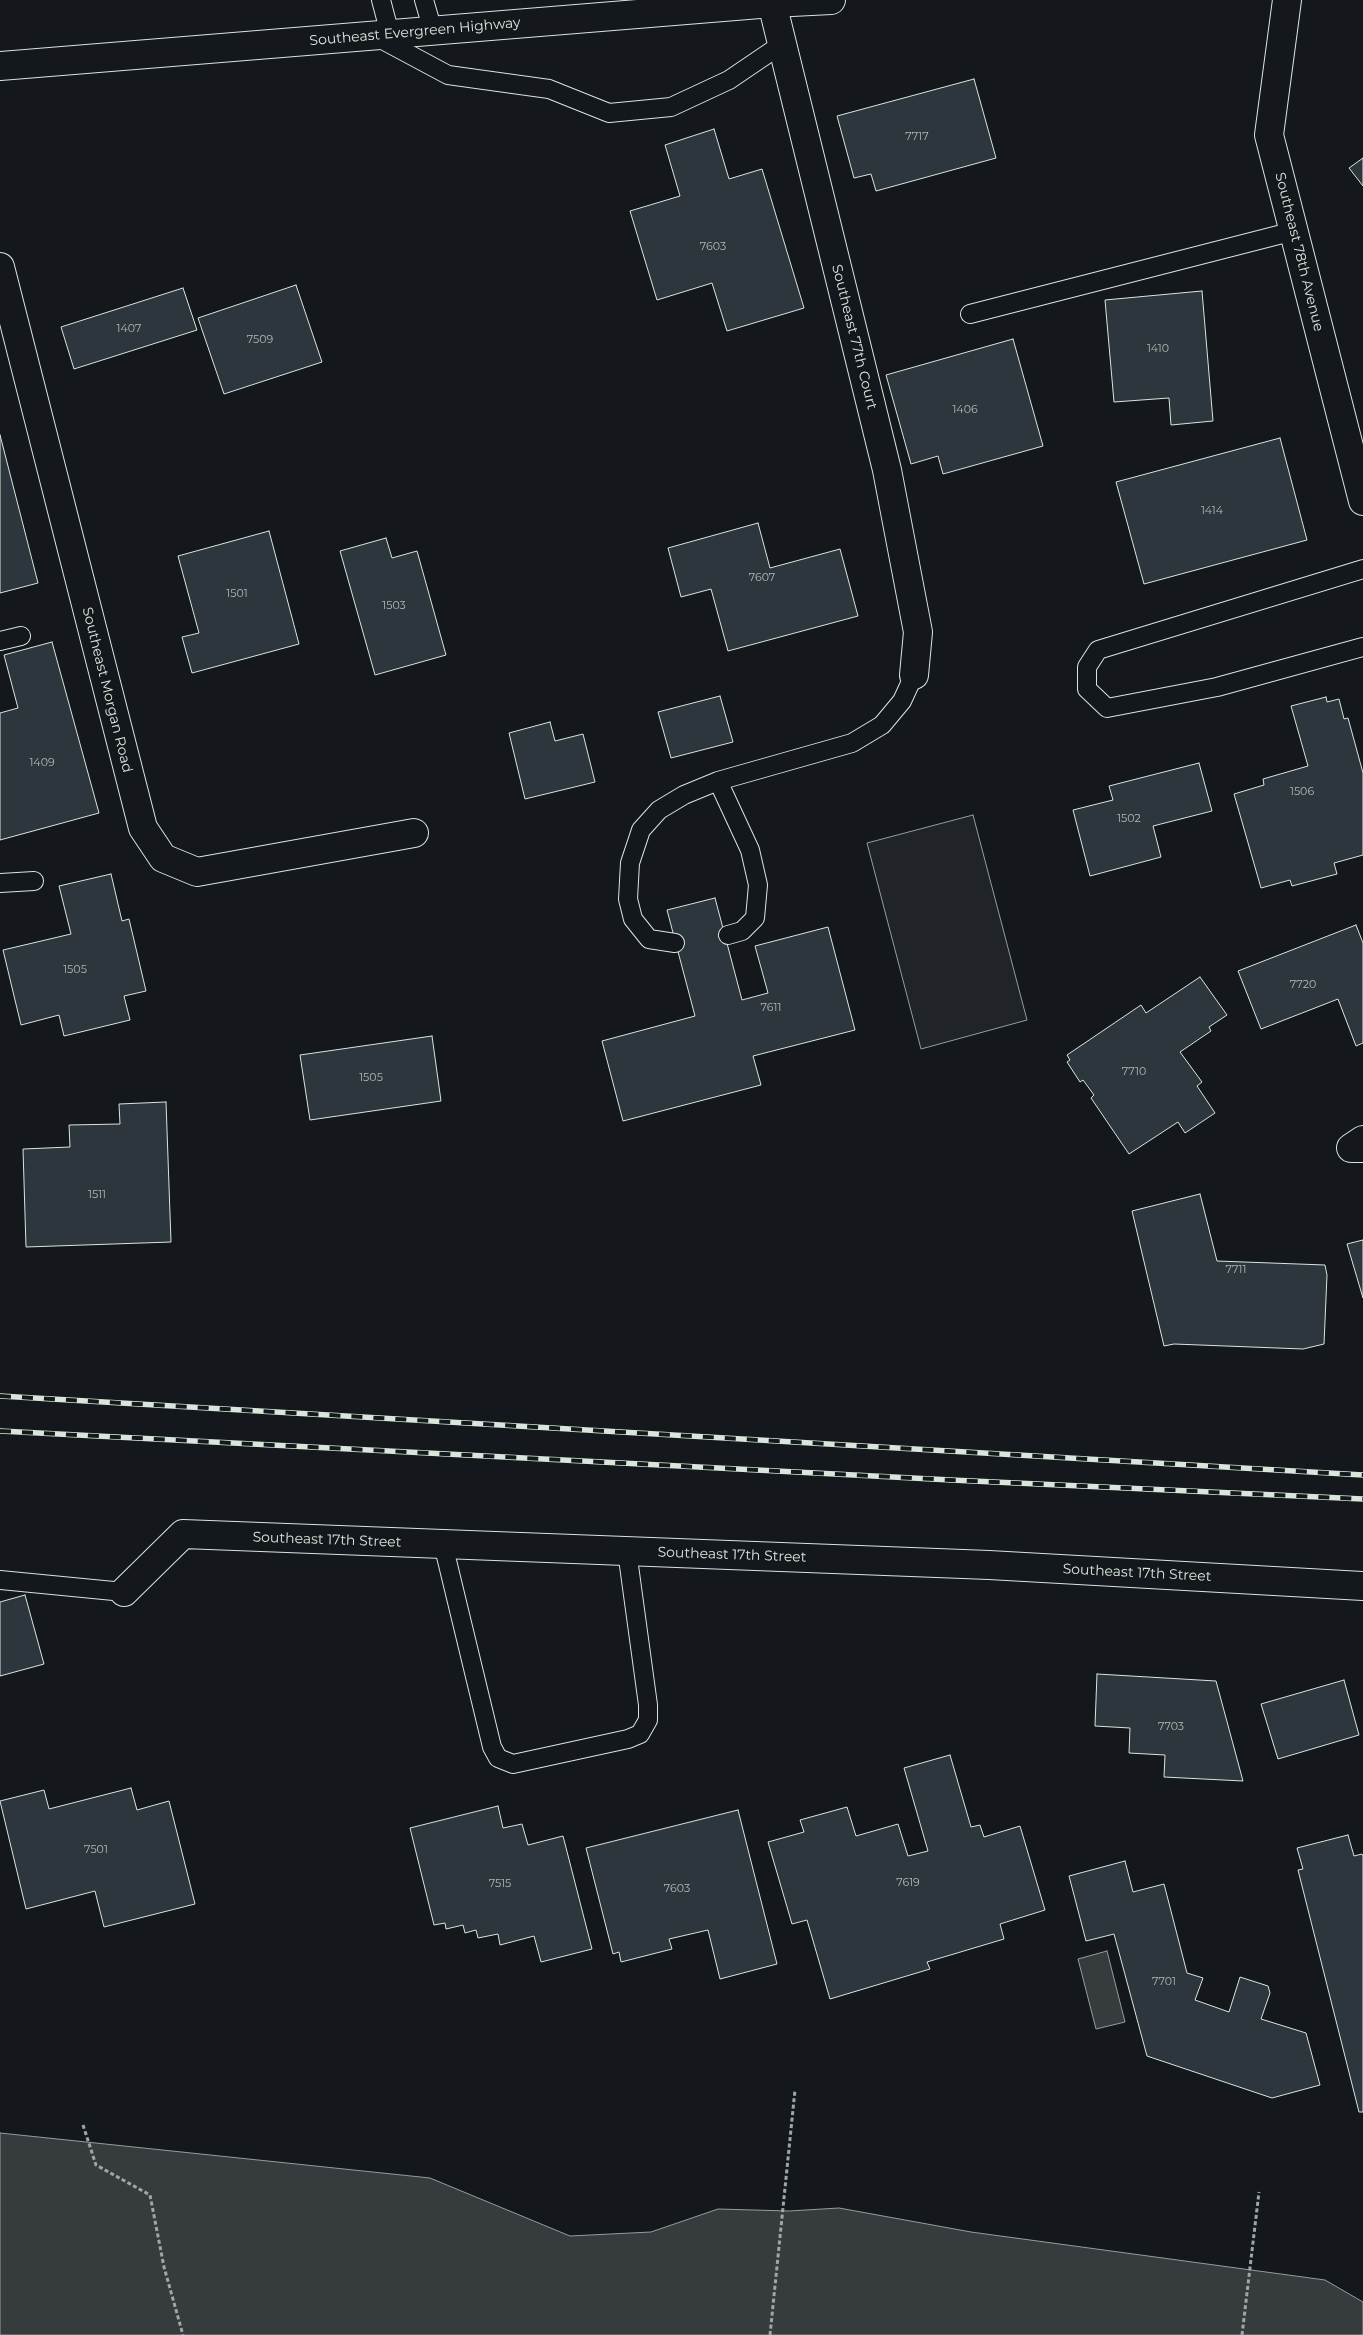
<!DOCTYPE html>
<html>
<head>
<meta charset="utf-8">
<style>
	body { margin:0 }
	canvas { display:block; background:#14181c }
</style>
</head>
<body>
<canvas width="1363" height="2335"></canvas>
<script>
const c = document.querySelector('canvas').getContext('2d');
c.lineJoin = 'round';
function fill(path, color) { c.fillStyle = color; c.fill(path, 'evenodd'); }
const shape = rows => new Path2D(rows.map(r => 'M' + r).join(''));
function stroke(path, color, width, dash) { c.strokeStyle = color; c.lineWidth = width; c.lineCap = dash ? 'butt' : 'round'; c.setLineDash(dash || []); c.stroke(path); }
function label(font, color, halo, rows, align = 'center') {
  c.font = font + ' Montserrat,sans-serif'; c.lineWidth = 4; c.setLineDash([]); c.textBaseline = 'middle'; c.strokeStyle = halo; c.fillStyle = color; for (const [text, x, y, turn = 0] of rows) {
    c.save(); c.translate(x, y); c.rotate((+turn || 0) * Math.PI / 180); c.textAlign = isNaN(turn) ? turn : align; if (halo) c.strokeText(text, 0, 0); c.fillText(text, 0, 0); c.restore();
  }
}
const green = shape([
	[973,815,1027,1020,921,1049,867,843,973,815]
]);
fill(green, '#202428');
stroke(green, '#939e99', 1);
const water = shape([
	[1107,1951,1125,2022,1096,2029,1078,1959,1107,1951],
	[0,2133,430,2178,570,2236,651,2232,718,2209,789,2211,839,2208,971,2232,1325,2280,1363,2302,1363,2335,0,2335,0,2133]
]);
fill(water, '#363b3e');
stroke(water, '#939e99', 1);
const building = shape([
	[974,79,996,158,876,191,871,174,854,178,837,116,974,79],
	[714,129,729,179,762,169,804,308,727,331,712,283,657,300,630,211,680,196,665,145,714,129],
	[1363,158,1363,186,1349,168,1363,158],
	[296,285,322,362,224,394,198,318,296,285],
	[183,288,197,330,74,369,61,327,183,288],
	[1202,291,1213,421,1171,425,1169,398,1114,402,1105,300,1202,291],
	[1013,339,1043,446,943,474,938,456,911,464,886,375,1013,339],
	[0,435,38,583,0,593,0,435],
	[1280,438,1307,540,1144,584,1116,482,1280,438],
	[758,523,770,568,840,549,858,616,728,651,711,589,681,597,668,548,758,523],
	[269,531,299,644,192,673,182,637,199,633,178,556,269,531],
	[386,538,392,558,417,551,446,655,375,675,340,551,386,538],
	[52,642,99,813,0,840,0,713,18,708,4,655,52,642],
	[720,696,733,742,671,758,658,712,720,696],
	[1326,697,1327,702,1339,699,1344,719,1348,718,1363,773,1363,855,1334,863,1337,874,1292,886,1290,880,1261,888,1234,794,1264,785,1263,779,1308,766,1291,706,1326,697],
	[550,722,555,741,583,734,595,782,525,799,509,733,550,722],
	[1199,763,1212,811,1153,826,1161,857,1090,876,1073,810,1113,800,1109,786,1199,763],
	[111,874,122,921,129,919,146,991,124,996,130,1020,64,1036,59,1015,21,1025,3,950,71,934,59,886,111,874],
	[715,898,742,1000,768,993,755,946,828,927,855,1030,753,1056,761,1085,623,1121,602,1041,695,1016,667,910,715,898],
	[1356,925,1363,943,1363,1043,1356,1046,1338,999,1261,1029,1238,971,1356,925],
	[1200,977,1227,1015,1209,1027,1211,1031,1180,1052,1202,1082,1197,1086,1215,1113,1185,1133,1178,1122,1129,1154,1091,1098,1094,1095,1083,1080,1080,1082,1067,1062,1070,1060,1067,1055,1141,1005,1146,1013,1200,977],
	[432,1036,441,1101,310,1120,300,1055,432,1036],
	[166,1102,171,1242,26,1247,23,1149,70,1147,69,1125,120,1124,119,1104,166,1102],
	[1200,1194,1217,1261,1325,1265,1327,1275,1324,1344,1303,1349,1174,1344,1164,1346,1132,1211,1200,1194],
	[1363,1240,1363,1298,1347,1244,1363,1240],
	[25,1595,44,1664,0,1676,0,1602,25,1595],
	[1097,1674,1216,1681,1243,1781,1164,1777,1165,1755,1129,1753,1130,1728,1095,1726,1097,1674],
	[1344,1680,1359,1735,1278,1759,1261,1704,1344,1680],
	[950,1755,971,1827,980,1825,984,1837,1020,1826,1045,1910,1000,1924,1004,1939,927,1962,930,1969,830,1999,807,1920,792,1924,768,1842,804,1832,800,1820,847,1807,856,1836,898,1824,908,1856,928,1851,904,1768,950,1755],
	[131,1788,137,1810,169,1801,195,1904,104,1927,95,1891,26,1909,0,1801,44,1790,49,1809,131,1788],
	[498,1806,503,1828,522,1824,528,1845,563,1836,592,1949,541,1962,534,1936,500,1945,498,1934,478,1938,476,1930,465,1933,463,1925,446,1929,445,1923,434,1925,410,1828,498,1806],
	[738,1810,777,1964,720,1979,708,1930,669,1939,672,1949,621,1962,619,1952,613,1954,586,1848,738,1810],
	[1348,1835,1354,1856,1362,1854,1363,1856,1363,2112,1359,2112,1298,1870,1303,1869,1297,1848,1348,1835],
	[1125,1861,1133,1892,1164,1884,1187,1973,1203,1978,1195,2000,1229,2012,1240,1977,1268,1986,1270,1993,1261,2019,1306,2033,1320,2085,1272,2098,1147,2056,1114,1934,1086,1941,1069,1876,1125,1861]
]);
fill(building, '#2c363c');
stroke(building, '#d8e6dc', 1);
const lane = shape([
	[381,0,390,34],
	[424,0,433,31],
	[377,37,448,75,549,89,609,113,671,107,729,80,782,44],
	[970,314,1294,231],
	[1363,569,1098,650,1087,667,1087,689,1107,708,1217,687,1363,647],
	[0,641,21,636],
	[718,781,750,850,758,885,755,918,742,931,728,935],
	[0,883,34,881],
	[675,943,649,939,633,919,628,899,630,863,641,830,659,810,684,795,718,781,852,743,882,725,902,701,914,675],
	[443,1544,492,1747,498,1758,513,1764,628,1739,640,1734,648,1720,648,1705,627,1551],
	[0,1580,124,1592]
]);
const street = shape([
	[1287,0,1269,135,1363,501],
	[772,3,887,470,918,632,914,675],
	[0,267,143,828,163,858,197,872,414,833],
	[1363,1140,1351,1148,1363,1148],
	[124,1592,183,1534,989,1565,1363,1586]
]);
const secondary = shape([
	[0,66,772,3,831,0]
]);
stroke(lane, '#d8e6dc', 20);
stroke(street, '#d8e6dc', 30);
stroke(secondary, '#d8e6dc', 30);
stroke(shape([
	[83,2125,96,2165,150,2195,164,2267,183,2335],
	[770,2335,795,2090],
	[1242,2335,1259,2192]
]), '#9da8a2', 3, [4, 2.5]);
stroke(lane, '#14181c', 18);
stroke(street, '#14181c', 28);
stroke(secondary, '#14181c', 28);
const rail = shape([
	[0,1396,1363,1475],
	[0,1431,951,1480,1363,1499]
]);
stroke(rail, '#d8e6dc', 5.5);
stroke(rail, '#14181c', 4, [11]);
label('11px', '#adbab4', null, [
	["7717",917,137],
	["7603",713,247],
	["1407",129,329],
	["7509",260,340],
	["1410",1158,349],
	["1406",965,410],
	["1414",1212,511],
	["7607",762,578],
	["1501",237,594],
	["1503",394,606],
	["1409",42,763],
	["1506",1302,792],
	["1502",1129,819],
	["1505",75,970],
	["7720",1303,985],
	["7611",771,1008],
	["7710",1134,1072],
	["1505",371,1078],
	["1511",97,1195],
	["7711",1236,1270],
	["7703",1171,1727],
	["7501",96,1850],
	["7619",908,1883],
	["7515",500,1884],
	["7603",677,1889],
	["7701",1164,1982]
]);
label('14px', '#d8e6dc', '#14181c', [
	["Southeast Evergreen Highway",415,32,-5],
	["Southeast 78th Avenue",1299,252,76],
	["Southeast 77th Court",854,337,76],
	["Southeast Morgan Road",107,690,76],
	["Southeast 17th Street",327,1540,2],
	["Southeast 17th Street",732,1555,2],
	["Southeast 17th Street",1137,1573,3]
]);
</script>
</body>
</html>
